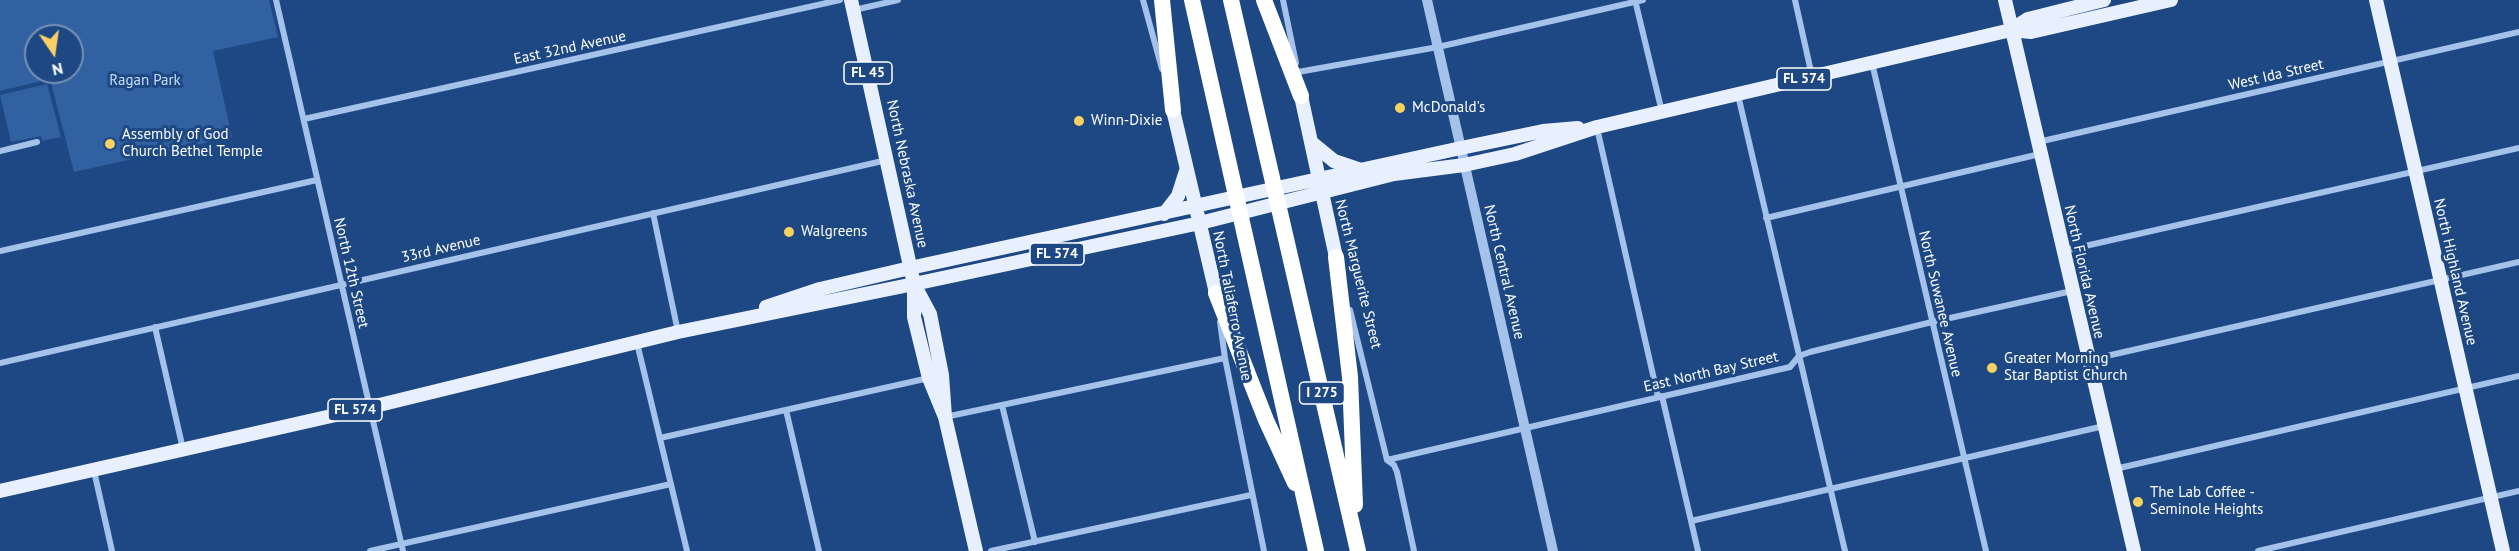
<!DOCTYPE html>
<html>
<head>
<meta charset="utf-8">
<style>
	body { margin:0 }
	#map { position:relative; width:2519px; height:551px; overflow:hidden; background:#1d4883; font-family:"PT Sans",sans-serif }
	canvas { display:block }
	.north { position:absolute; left:24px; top:24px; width:60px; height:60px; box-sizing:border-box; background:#1d4883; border:2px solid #7791b5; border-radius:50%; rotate:167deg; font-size:16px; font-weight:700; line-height:24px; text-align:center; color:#fff }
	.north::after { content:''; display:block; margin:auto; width:21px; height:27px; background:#f9d162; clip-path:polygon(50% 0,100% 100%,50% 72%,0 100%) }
</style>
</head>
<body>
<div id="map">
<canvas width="2519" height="551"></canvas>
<div class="north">N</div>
</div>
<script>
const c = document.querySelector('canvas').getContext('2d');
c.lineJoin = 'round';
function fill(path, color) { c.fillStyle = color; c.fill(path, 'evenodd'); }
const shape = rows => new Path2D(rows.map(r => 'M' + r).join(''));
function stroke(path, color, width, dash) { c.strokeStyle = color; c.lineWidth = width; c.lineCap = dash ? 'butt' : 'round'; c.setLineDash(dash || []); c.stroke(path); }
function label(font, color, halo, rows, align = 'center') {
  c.font = font + ' "PT Sans",sans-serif'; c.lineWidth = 6; c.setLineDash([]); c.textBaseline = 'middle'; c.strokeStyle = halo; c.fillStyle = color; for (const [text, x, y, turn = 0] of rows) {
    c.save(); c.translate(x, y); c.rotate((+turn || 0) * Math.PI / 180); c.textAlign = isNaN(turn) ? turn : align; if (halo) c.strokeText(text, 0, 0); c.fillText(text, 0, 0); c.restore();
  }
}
fill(shape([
	[0,0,269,0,278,37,213,51,232,137,74,172,50,79,0,91],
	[36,36,72,36,72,72,36,72],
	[47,84,61,137,42,141,41,136,11,142,0,95]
]), '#3161a1');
stroke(shape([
	[276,0,403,551],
	[1143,0,1162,69],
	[1283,0,1296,63],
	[1635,0,1662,112],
	[1795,0,1812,76],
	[854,10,898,0],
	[1872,63,1986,551],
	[1298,72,1438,47,1643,0],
	[1738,95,1845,551],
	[304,119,840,0],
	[1597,128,1658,397],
	[2038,142,2519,32],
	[0,151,37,142],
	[653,213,678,332],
	[1766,218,2040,154],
	[0,251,317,180],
	[2063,251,2519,148],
	[1350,310,1387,460,1394,465,1397,472,1414,551],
	[1220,322,1225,358,1264,551],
	[155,327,183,449],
	[637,343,687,551],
	[2089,360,2519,262],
	[0,363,887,160],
	[1662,396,1698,551],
	[1002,405,1035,542],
	[786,410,819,551],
	[945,417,1225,358],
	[660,438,929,378],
	[1387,460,1790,367,1799,356,1810,352,1932,322,2072,291],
	[2115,469,2519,376],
	[94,471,112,551],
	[1691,521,2104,426],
	[370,551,671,484],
	[991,551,1251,495],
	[2258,551,2519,491]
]), '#a4c2ea', 6);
stroke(shape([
	[1427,0,1553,551]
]), '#a4c2ea', 10);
stroke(shape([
	[851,0,914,284,914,317,929,378,945,417],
	[2005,0,2134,551],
	[2376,0,2503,551],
	[2011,30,2028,19,2104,0],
	[1301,96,1336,257],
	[1173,110,1216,293],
	[1312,143,1334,161,1358,169],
	[1164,214,1178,196,1186,171],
	[915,286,930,314,942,375,945,417,976,551],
	[766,307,820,289,910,268,1461,148,1543,131,1578,128],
	[0,491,371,407,678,332,914,284,1200,223,1394,174,1464,165,1515,154,1597,127,2011,30,2031,32,2171,0]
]), '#e8f0fe', 14);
stroke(shape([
	[1162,0,1173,110],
	[1192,0,1316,551],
	[1231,0,1358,551],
	[1264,0,1301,96],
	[1336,257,1350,377,1355,505],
	[1216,293,1266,420,1295,483]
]), '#fff', 16);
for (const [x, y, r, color] of [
	[1400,108,6,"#f9d162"],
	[1079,121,6,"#f9d162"],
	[110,144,6,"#f9d162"],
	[789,232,6,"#f9d162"],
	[1992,368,6,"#f9d162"],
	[2138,502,6,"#f9d162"]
]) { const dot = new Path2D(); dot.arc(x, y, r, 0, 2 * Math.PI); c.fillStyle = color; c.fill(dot); stroke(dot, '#1d4883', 2); }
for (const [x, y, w] of [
	[868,73,48],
	[1804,79,54],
	[1057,254,54],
	[1322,393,45],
	[355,410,54]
]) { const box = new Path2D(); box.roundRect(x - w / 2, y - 11, w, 22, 4.5); c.fillStyle = '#1d4883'; c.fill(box); stroke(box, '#fff', 1.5); }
label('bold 14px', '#fff', null, [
	["FL 45",868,73],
	["FL 574",1804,79],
	["FL 574",1057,254],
	["I 275",1322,393],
	["FL 574",355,410]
]);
label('15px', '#fff', '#1d4883', [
	["East 32nd Avenue",570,48,-12],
	["West Ida Street",2276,75,-13],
	["North Nebraska Avenue",907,174,78],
	["33rd Avenue",441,249,-13],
	["North Central Avenue",1504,272,77],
	["North Florida Avenue",2084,272,77],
	["North Highland Avenue",2455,272,77],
	["North 12th Street",351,273,77],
	["North Marguerite Street",1358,274,76],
	["North Suwanee Avenue",1940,304,77],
	["North Taliaferro Avenue",1232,306,79],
	["East North Bay Street",1711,372,-13]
]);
label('15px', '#c8ddf7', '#1d4883', [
	["Ragan Park",145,81]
]);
label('15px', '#fff', '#1d4883', [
	["McDonald's",1412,108],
	["Winn-Dixie",1091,121],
	["Assembly of God",122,135],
	["Church Bethel Temple",122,152],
	["Walgreens",801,232],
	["Greater Morning",2004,359],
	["Star Baptist Church",2004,376],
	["The Lab Coffee -",2150,493],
	["Seminole Heights",2150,510]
], 'left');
</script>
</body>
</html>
